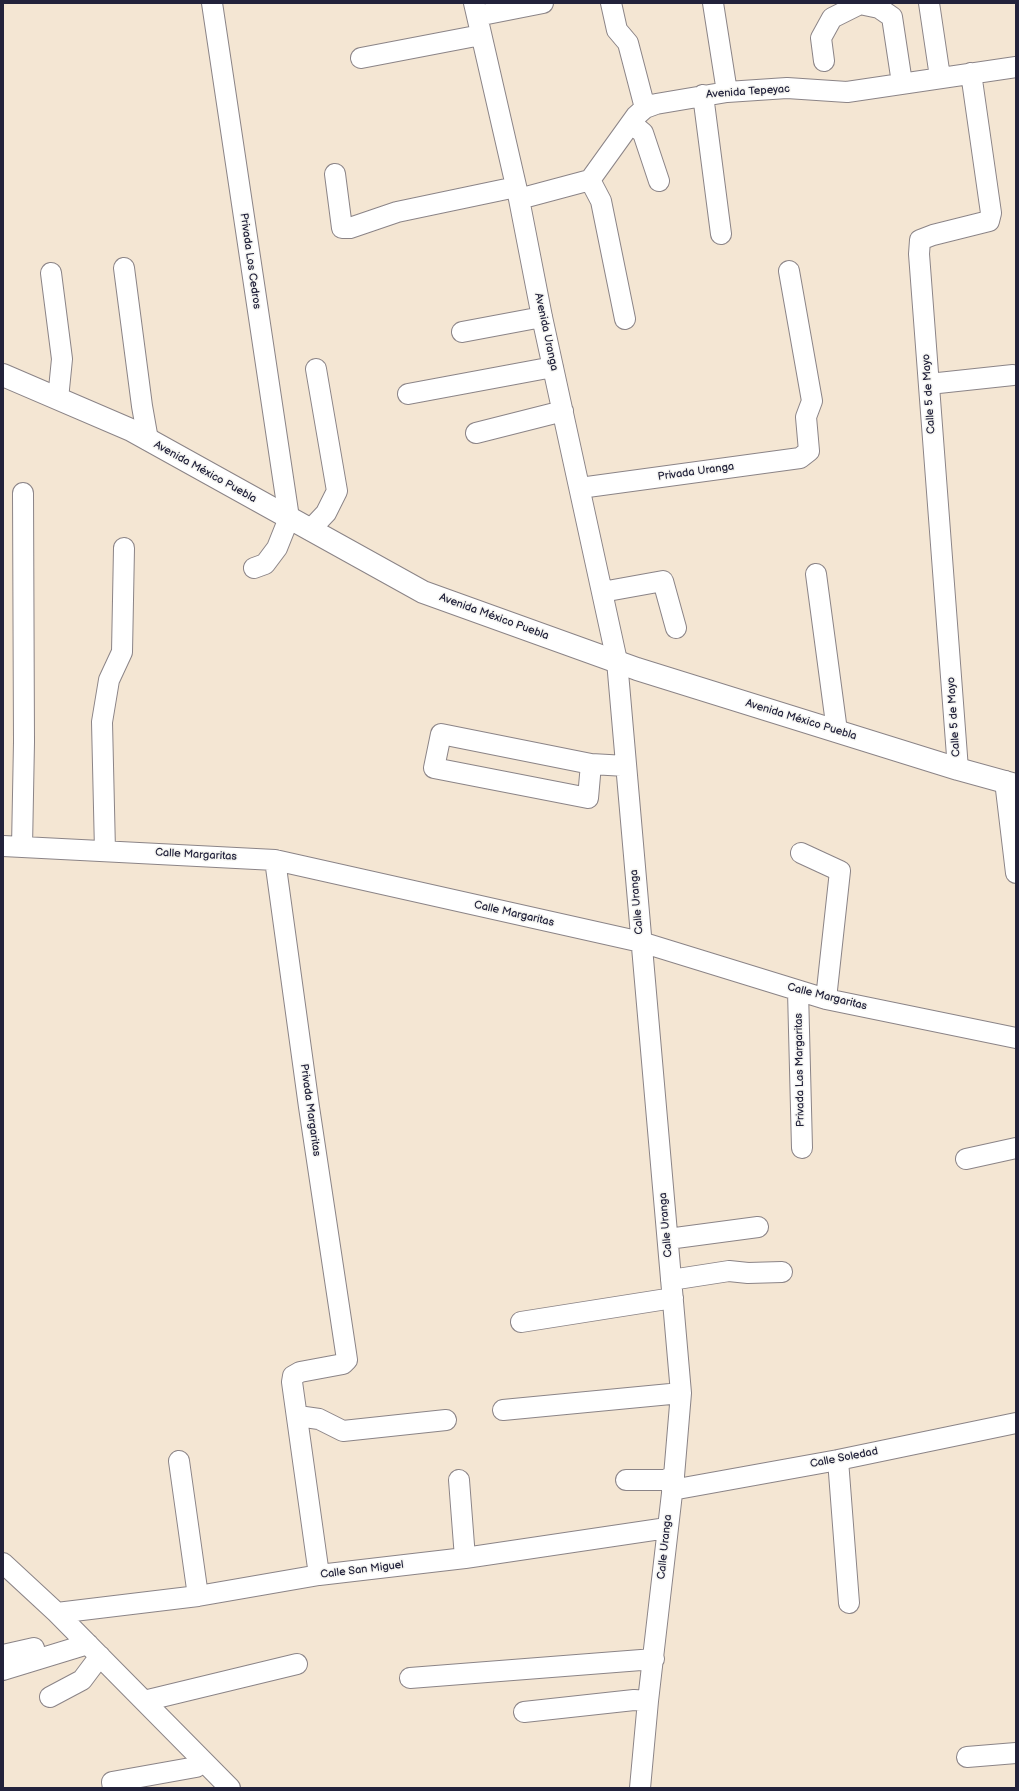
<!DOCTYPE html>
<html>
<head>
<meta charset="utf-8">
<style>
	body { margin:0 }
	#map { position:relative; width:1019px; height:1791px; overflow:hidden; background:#f4e6d3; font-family:"Balsamiq Sans",sans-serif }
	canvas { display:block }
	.frame { position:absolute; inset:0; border:4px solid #22223b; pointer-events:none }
</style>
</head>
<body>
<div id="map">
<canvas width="1019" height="1791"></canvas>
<div class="frame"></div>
</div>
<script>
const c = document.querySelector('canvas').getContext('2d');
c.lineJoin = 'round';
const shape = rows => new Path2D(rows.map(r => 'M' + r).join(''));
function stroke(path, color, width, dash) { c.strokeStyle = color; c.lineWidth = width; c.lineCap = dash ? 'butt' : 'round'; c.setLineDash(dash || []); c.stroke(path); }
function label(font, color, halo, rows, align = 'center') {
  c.font = font + ' "Balsamiq Sans",sans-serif'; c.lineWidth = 3; c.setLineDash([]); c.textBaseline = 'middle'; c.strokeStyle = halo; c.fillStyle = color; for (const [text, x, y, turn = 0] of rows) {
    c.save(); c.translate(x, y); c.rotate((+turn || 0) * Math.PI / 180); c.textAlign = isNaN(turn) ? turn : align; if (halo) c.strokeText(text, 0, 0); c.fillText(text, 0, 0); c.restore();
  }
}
const minor = shape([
	[212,3,289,518,277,548,265,564,254,568],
	[474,3,519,199,542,317,617,661,681,1393,674,1476,648,1701,640,1788],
	[611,3,617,30,628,43,645,108],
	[713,3,727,92],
	[929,3,940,77],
	[477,16,543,3],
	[361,58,481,35],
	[824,61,821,38,832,18,860,4,879,8,892,17,902,83],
	[703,95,721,234],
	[631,123,643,133,659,181],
	[335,174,342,228,350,228,397,212,516,187],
	[590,180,601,201,625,319],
	[519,199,590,180,636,116,645,108,656,104,727,92,787,88,847,92,1016,67],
	[124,268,142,406,148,440],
	[51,273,62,359,58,399],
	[462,332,542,317],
	[929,384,1013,375],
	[408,394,553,367],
	[476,433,563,411],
	[580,488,800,458,809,451,806,417,812,401,789,271],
	[310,530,326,513,337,491,316,369],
	[816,574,837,731],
	[602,592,663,581,676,628],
	[591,764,588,798,434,768,441,734,591,764,626,766],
	[958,769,919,254,920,240,933,235,989,221,991,213,971,73],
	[1005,781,1016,873],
	[3,846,275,860,641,942,826,999,1016,1038],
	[22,847,24,742,23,493],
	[105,851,102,722,109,680,122,652,124,548],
	[801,853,840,871,826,999],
	[275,860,309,1107,346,1353,347,1360,343,1364,300,1372,293,1376,292,1382,319,1575],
	[798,991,802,1148],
	[966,1159,1016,1148],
	[668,1239,758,1227],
	[671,1280,729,1271,748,1273,782,1272],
	[521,1322,673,1298],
	[503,1410,681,1393],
	[298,1416,319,1419,343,1431,446,1420],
	[838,1460,849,1603],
	[179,1461,198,1596],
	[459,1480,465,1558],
	[626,1480,665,1480,674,1476],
	[672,1490,838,1460,1016,1423],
	[3,1563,57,1613,230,1788],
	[57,1613,198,1596,319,1575,465,1558,667,1528],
	[3,1655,34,1648],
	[3,1670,88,1644],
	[410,1678,654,1659],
	[50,1697,82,1680,100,1656],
	[144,1701,297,1664],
	[524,1712,634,1700,648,1701],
	[967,1757,1016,1753],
	[113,1788,112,1782,196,1767,203,1762]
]);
const major = shape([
	[3,375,131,430,423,592,637,669,958,769,1016,785]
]);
stroke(minor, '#8b8487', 22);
stroke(major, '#8b8487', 24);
stroke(minor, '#fff', 20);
stroke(major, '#fff', 22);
label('11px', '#22223b', '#f6f6f2', [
	["Avenida Tepeyac",748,92,-4],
	["Privada Los Cedros",250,261,82],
	["Avenida Uranga",546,332,78],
	["Calle 5 de Mayo",929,394,-94],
	["Avenida México Puebla",205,472,29],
	["Privada Uranga",696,472,-8],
	["Avenida México Puebla",494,617,20],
	["Calle 5 de Mayo",954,717,-94],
	["Avenida México Puebla",801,720,17],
	["Calle Margaritas",196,855,3],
	["Calle Uranga",637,902,-95],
	["Calle Margaritas",514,914,13],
	["Calle Margaritas",827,997,14],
	["Privada Las Margaritas",800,1070,-91],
	["Privada Margaritas",310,1110,82],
	["Calle Uranga",666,1225,-95],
	["Calle Soledad",844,1458,-11],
	["Calle Uranga",665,1547,-84],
	["Calle San Miguel",362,1570,-7]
]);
</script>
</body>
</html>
